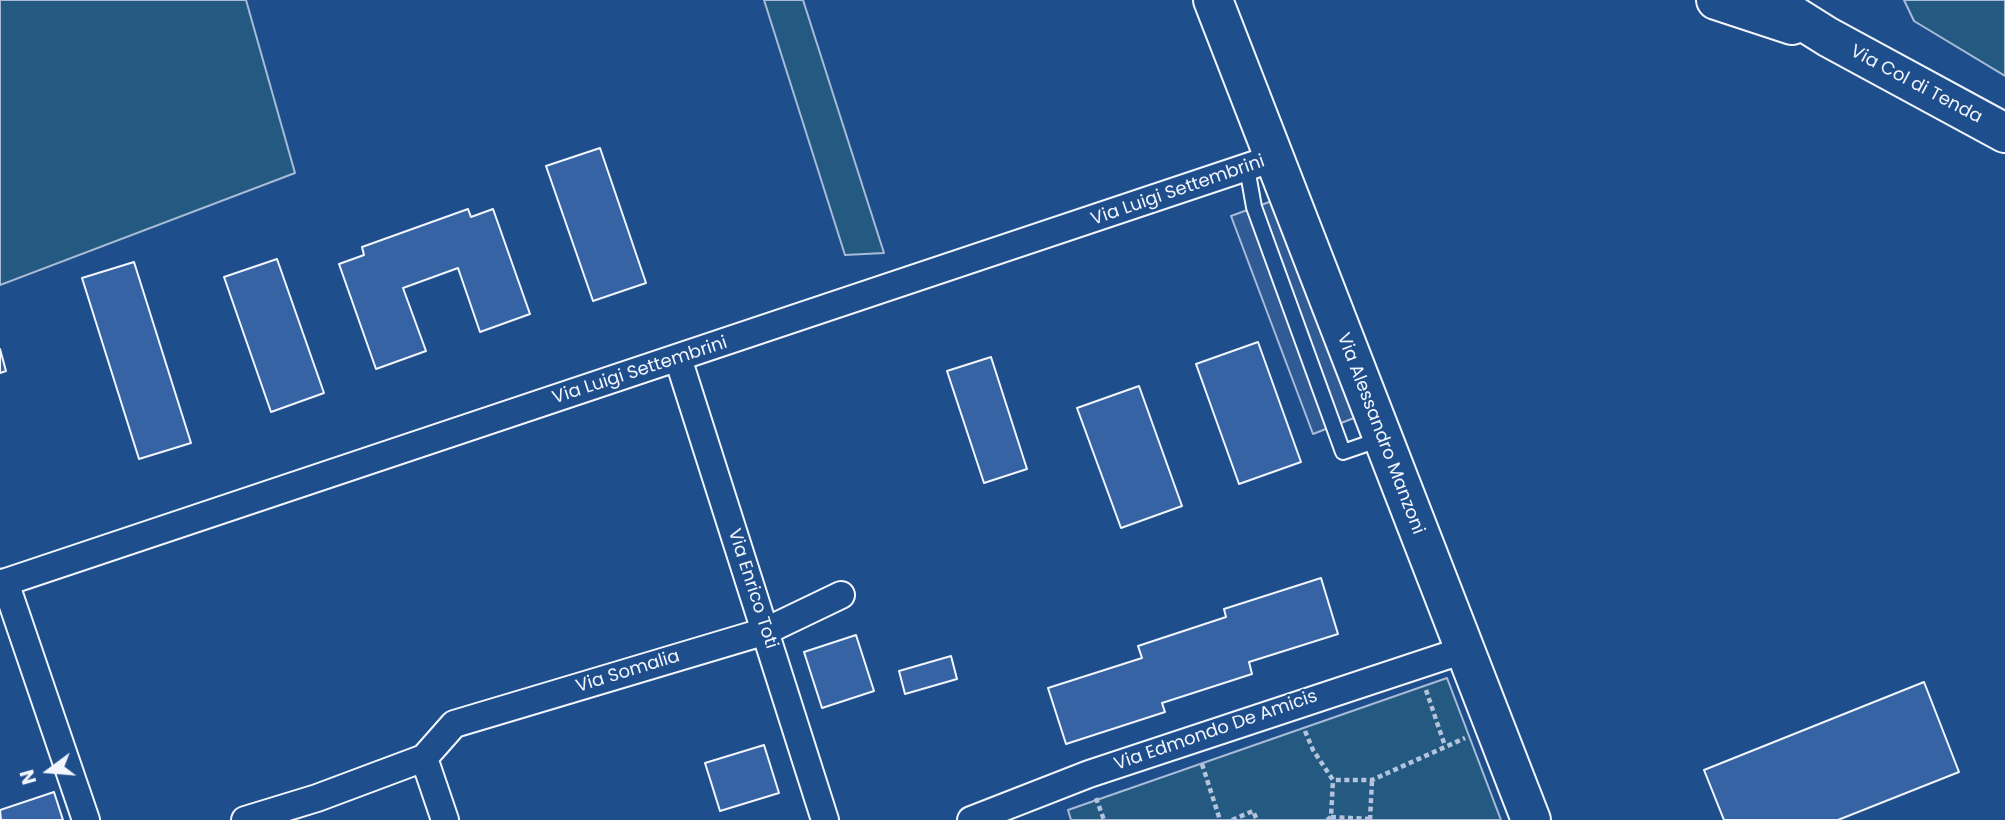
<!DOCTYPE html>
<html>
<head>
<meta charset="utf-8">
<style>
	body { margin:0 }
	#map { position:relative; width:2005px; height:820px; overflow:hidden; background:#1f4e8c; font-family:Poppins,sans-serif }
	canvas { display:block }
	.north { position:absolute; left:14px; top:736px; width:70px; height:70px; -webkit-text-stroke:5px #1f4e8c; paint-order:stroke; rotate:254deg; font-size:19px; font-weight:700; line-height:28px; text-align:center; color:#f2f6ff }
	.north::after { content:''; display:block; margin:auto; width:24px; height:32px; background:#f2f6ff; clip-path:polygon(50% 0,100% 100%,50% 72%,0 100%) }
</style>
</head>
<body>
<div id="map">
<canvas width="2005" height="820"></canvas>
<div class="north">N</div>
</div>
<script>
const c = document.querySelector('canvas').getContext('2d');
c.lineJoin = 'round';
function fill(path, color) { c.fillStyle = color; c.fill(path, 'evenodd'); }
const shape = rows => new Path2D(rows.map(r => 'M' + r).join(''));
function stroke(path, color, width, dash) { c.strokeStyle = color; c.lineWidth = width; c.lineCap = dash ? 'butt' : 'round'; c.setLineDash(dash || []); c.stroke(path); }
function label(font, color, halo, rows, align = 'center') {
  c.font = font + ' Poppins,sans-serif'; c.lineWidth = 5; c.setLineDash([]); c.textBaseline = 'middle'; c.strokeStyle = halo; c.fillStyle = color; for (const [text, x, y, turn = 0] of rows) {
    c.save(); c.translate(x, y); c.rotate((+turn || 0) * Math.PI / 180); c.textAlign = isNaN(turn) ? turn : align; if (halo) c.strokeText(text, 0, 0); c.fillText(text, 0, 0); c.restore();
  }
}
const green = shape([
	[0,0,246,0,295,173,0,285,0,0],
	[764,0,803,0,884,253,845,255,764,0],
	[1904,0,2005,0,2005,76,1914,21,1904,0],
	[1447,678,1501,820,1071,820,1068,810,1447,678]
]);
fill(green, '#245a82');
stroke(green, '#a8bbd7', 2);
const parking = shape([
	[1272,201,1354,418,1313,434,1231,216,1272,201]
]);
fill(parking, '#305b95');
stroke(parking, '#a8bbd7', 2);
const building = shape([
	[600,148,646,283,593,301,546,166,600,148],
	[468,209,471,217,493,209,530,314,480,332,458,268,403,288,426,351,376,369,339,264,364,255,362,247,468,209],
	[277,259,324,393,271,412,224,277,277,259],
	[134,262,191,443,139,459,82,278,134,262],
	[1258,342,1301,462,1239,484,1196,364,1258,342],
	[0,349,6,371,0,373,0,349],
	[991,357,1027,469,984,483,947,371,991,357],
	[1139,386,1182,506,1121,528,1077,408,1139,386],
	[1321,578,1338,634,1249,662,1252,674,1162,703,1165,712,1066,744,1048,688,1142,658,1138,646,1226,617,1224,609,1321,578],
	[856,635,874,691,822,708,804,652,856,635],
	[951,656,957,679,905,694,899,671,951,656],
	[1924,682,1959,772,1838,820,1724,820,1704,770,1924,682],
	[764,745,779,793,720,811,705,763,764,745],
	[54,792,63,820,1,820,0,810,54,792]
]);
fill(building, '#3563a3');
stroke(building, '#f2f6ff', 2);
const lane = shape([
	[1247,168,1254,207,1343,452,1381,439]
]);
const street = shape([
	[678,358,825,820],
	[5,582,86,820],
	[0,584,1274,158],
	[424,758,445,820],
	[245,820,317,798,424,758,454,724,766,631,841,595],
	[971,820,1089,774,1464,650]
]);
const secondary = shape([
	[1213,0,1531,820],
	[1716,0,1792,25],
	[1769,0,1828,37,2005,133]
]);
stroke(lane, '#f2f6ff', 18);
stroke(street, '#f2f6ff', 30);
stroke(secondary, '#f2f6ff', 42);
stroke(shape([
	[1426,690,1445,746],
	[1305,731,1313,750,1333,780,1372,780,1465,738],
	[1202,764,1220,820],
	[1096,798,1104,820],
	[1331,817,1370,819],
	[1232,820,1253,811,1257,820],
	[1327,820,1331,817,1333,780],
	[1370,820,1372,780]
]), '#b3c4dc', 4.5, [5, 3.5]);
stroke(lane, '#1f4e8c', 14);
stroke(street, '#1f4e8c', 26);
stroke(secondary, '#1f4e8c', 38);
label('18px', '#f2f6ff', '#1f4e8c', [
	["Via Col di Tenda",1916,85,28],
	["Via Luigi Settembrini",1178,191,-19],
	["Via Luigi Settembrini",640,371,-18],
	["Via Alessandro Manzoni",1380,434,69],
	["Via Enrico Toti",752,589,72],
	["Via Somalia",628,672,-17],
	["Via Edmondo De Amicis",1216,731,-19]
]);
</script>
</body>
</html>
